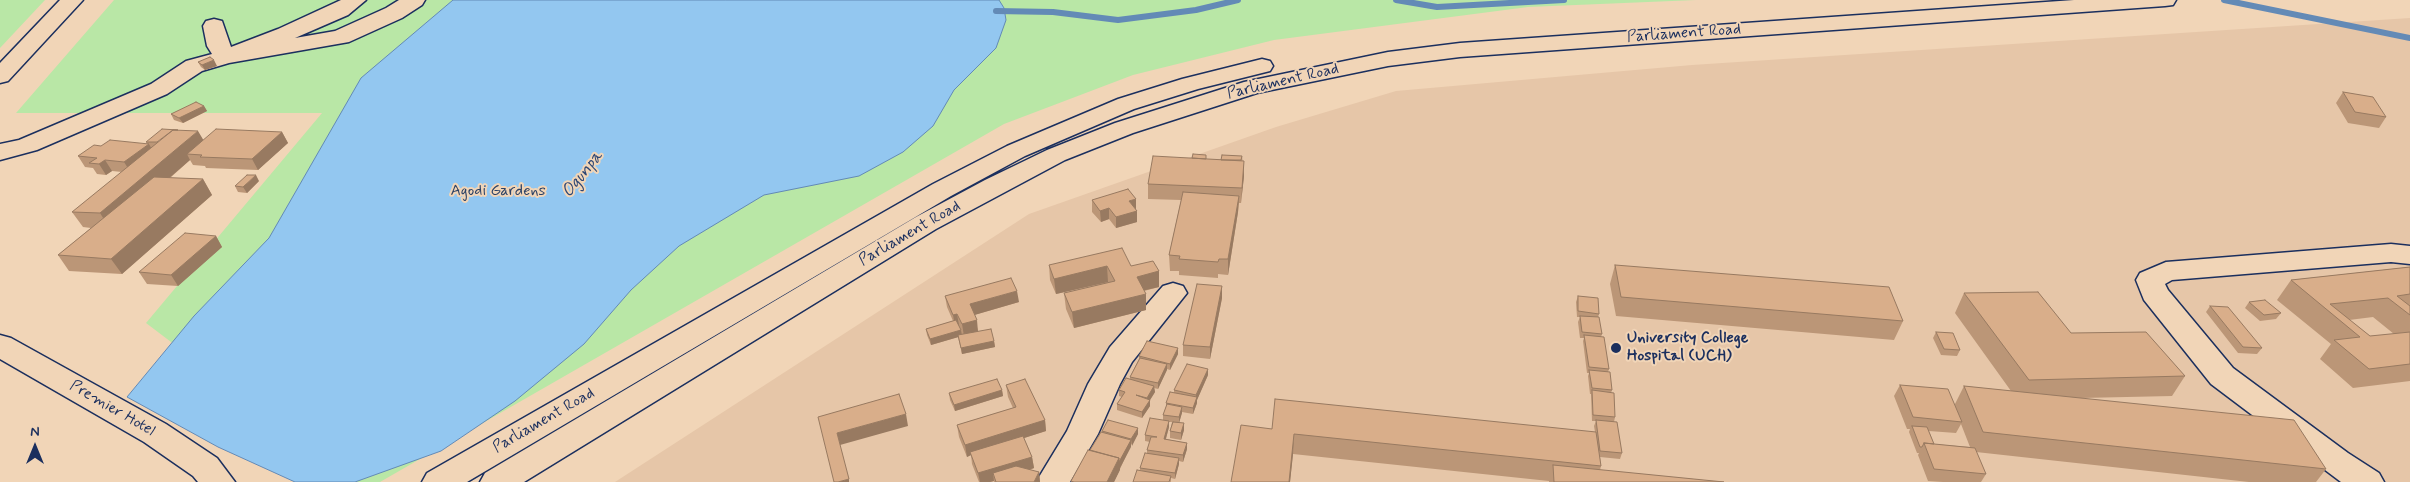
<!DOCTYPE html>
<html>
<head>
<meta charset="utf-8">
<style>
	body { margin:0 }
	#map { position:relative; width:2410px; height:482px; overflow:hidden; background:#f1d5b7; font-family:Mynerve,sans-serif }
	canvas { display:block }
	.north { position:absolute; left:10px; top:422px; width:50px; height:50px; -webkit-text-stroke:4px #f1d5b7; paint-order:stroke; rotate:0deg; font-size:14px; font-weight:700; line-height:20px; text-align:center; color:#1b2f5e }
	.north::after { content:''; display:block; margin:auto; width:18px; height:22px; background:#1b2f5e; clip-path:polygon(50% 0,100% 100%,50% 72%,0 100%) }
</style>
</head>
<body>
<div id="map">
<canvas width="2410" height="482"></canvas>
<div class="north">N</div>
</div>
<script>
const c = document.querySelector('canvas').getContext('2d');
c.lineJoin = 'round';
function fill(path, color) { c.fillStyle = color; c.fill(path, 'evenodd'); }
const shape = rows => new Path2D(rows.map(r => 'M' + r).join(''));
function stroke(path, color, width, dash) { c.strokeStyle = color; c.lineWidth = width; c.lineCap = dash ? 'butt' : 'round'; c.setLineDash(dash || []); c.stroke(path); }
function label(font, color, halo, rows, align = 'center') {
  c.font = font + ' Mynerve,sans-serif'; c.lineWidth = 4; c.setLineDash([]); c.textBaseline = 'middle'; c.strokeStyle = halo; c.fillStyle = color; for (const [text, x, y, turn = 0] of rows) {
    c.save(); c.translate(x, y); c.rotate((+turn || 0) * Math.PI / 180); c.textAlign = isNaN(turn) ? turn : align; if (halo) c.strokeText(text, 0, 0); c.fillText(text, 0, 0); c.restore();
  }
}
fill(shape([
	[2410,18,2410,482,615,482,1029,214,1276,127,1396,91,1692,65]
]), '#e6c6a8');
fill(shape([
	[0,0,45,0,0,48],
	[114,0,1696,0,1528,7,1274,40,1133,75,1004,124,380,482,356,482,146,323,322,113,16,113]
]), '#b9e7a6');
const water = shape([
	[453,0,999,0,1004,8,1006,20,996,48,954,90,933,126,903,152,859,176,764,195,679,246,631,290,584,344,515,401,441,451,355,482,295,482,218,447,127,397,194,316,269,238,361,78,453,0]
]);
fill(water, '#93c7f0');
stroke(water, '#638ab6', 1);
stroke(shape([
	[1396,0,1437,7,1564,0],
	[2224,0,2410,38],
	[996,11,1053,12,1118,20,1196,10,1238,0]
]), '#638ab6', 6);
const minor = shape([
	[60,0,83,0,8,81,0,83,0,63,60,0],
	[341,0,366,0,348,15,295,38,335,31,386,8,399,0,425,0,422,5,402,18,349,42,229,63,202,71,167,94,37,150,0,160,0,144,19,140,151,84,186,61,212,54,207,46,203,26,206,21,214,19,222,21,231,47,278,29,341,0],
	[2391,244,2410,246,2410,264,2391,262,2172,280,2165,284,2168,290,2233,368,2348,453,2379,473,2384,482,2341,482,2211,384,2144,300,2136,280,2140,273,2166,262,2391,244],
	[1173,283,1183,286,1187,293,1132,362,1120,384,1098,434,1070,482,1036,482,1067,431,1088,384,1110,347,1163,286,1173,283],
	[0,335,11,338,166,424,217,458,235,482,198,482,193,476,144,442,0,359,0,335]
]);
const secondary = shape([
	[2074,0,2176,0,2173,5,2165,6,1460,57,1388,66,1257,93,1133,133,1065,160,936,229,524,482,480,482,485,473,916,217,985,180,1047,150,1115,123,1244,82,1388,52,1460,43,2074,0],
	[1262,59,1270,61,1273,66,1270,71,1198,89,1134,109,1025,156,951,196,467,482,422,482,427,473,933,184,1007,146,1118,99,1182,79,1262,59]
]);
stroke(minor, '#1b2f5e', 3);
stroke(secondary, '#1b2f5e', 3);
fill(minor, '#f1d5b7');
fill(secondary, '#f1d5b7');
fill(shape([
	[198,62,217,66,205,70,201,67],
	[2343,92,2386,117,2379,128,2348,123,2336,103],
	[204,106,207,111,183,123,174,120,171,114],
	[282,132,288,143,258,170,206,168,205,166,193,165,190,160,170,178,203,179,212,195,122,274,69,271,58,255,91,228,83,227,72,212,122,172,112,171,106,175,97,174,93,168,85,167,78,156,147,144,146,142,204,140],
	[1242,156,1244,176,1241,203,1239,203,1238,212,1228,275,1218,274,1218,278,1179,275,1179,271,1170,271,1169,255,1181,200,1148,199,1148,184,1206,159,1221,160],
	[259,181,247,193,238,192,235,186],
	[1092,200,1136,210,1137,222,1116,228,1109,219,1101,222,1092,212],
	[216,236,222,247,178,286,147,284,139,272],
	[1049,265,1131,266,1159,271,1159,287,1144,291,1146,310,1074,328,1066,309,1064,293,1109,282,1056,294,1050,280],
	[1615,265,1903,321,1894,340,1616,316,1610,284],
	[2410,267,2410,381,2353,388,2320,359,2331,344,2277,300,2291,280],
	[2373,317,2394,334,2370,336,2349,320],
	[1222,286,1222,298,1210,359,1183,356,1183,345],
	[1964,293,2185,376,2172,396,2081,398,2326,469,2316,482,2249,482,1976,452,1986,474,1981,482,1943,482,1928,481,1918,455,1919,453,1917,453,1909,432,1910,429,1907,429,1894,396,1900,385,1955,404,1964,386,2011,391,1955,313],
	[1961,424,1970,447,1934,444,1929,431,1956,433],
	[945,296,1019,302,974,315,978,331,994,341,995,347,962,354,958,337,931,345,927,335,926,329,953,321,947,307],
	[1578,296,1599,314,1598,317,1602,334,1601,337,1609,369,1608,372,1612,390,1611,393,1615,417,1614,422,1622,453,1620,459,1600,457,1601,466,1600,470,1724,482,1549,482,1549,481,1293,454,1290,482,1231,482,1272,429,1595,432,1594,426,1596,421,1592,421,1591,394,1590,394,1588,376,1589,373,1587,373,1583,341,1584,338,1580,338,1578,322,1580,317,1577,317,1576,302],
	[2249,302,2281,313,2276,319,2260,321,2245,308],
	[2210,306,2262,348,2257,354,2238,353,2206,312],
	[1936,332,1960,350,1957,356,1941,355,1933,338],
	[1178,348,1178,354,1170,370,1167,369,1158,389,1154,388,1155,392,1150,400,1150,406,1142,418,1117,410,1117,404,1122,397,1119,396,1119,390,1130,379,1130,377,1139,359,1139,356],
	[1208,375,1197,400,1197,403,1193,414,1182,412,1179,423,1184,423,1184,430,1181,440,1170,438,1170,431,1172,422,1169,422,1169,427,1166,439,1187,443,1187,449,1183,462,1179,461,1179,464,1175,479,1171,478,1171,482,1140,470,1140,468,1147,453,1147,450,1150,442,1145,441,1145,435,1163,420,1163,415,1166,407,1166,403,1174,393,1174,390],
	[1006,385,1045,420,1046,431,1024,438,1032,457,1034,468,1030,470,1039,472,1040,482,994,482,994,481,990,482,979,482,972,464,971,455,967,457,959,437,957,425,1013,408,1008,397],
	[1002,390,1003,396,955,411,950,400,949,393],
	[1102,431,1138,434,1131,445,1114,482,1071,482,1102,433]
]), '#bb9677');
fill(shape([
	[214,60,217,66,205,70,202,65],
	[204,106,207,111,183,123,179,118],
	[198,131,207,146,187,154,190,160,110,229,100,213],
	[282,132,288,143,258,170,252,159],
	[149,144,155,155,131,173,124,162],
	[105,160,112,171,106,175,99,164],
	[1244,161,1244,176,1241,203,1242,188],
	[256,175,259,181,247,193,243,187],
	[203,179,212,195,122,274,111,259],
	[1239,196,1238,212,1228,275,1228,259],
	[1136,199,1136,210,1129,201],
	[1109,208,1109,219,1101,222,1100,211],
	[1137,211,1137,222,1116,228,1116,217],
	[216,236,222,247,178,286,171,275],
	[1107,266,1108,282,1056,294,1054,279],
	[1159,271,1159,287,1137,292,1137,277],
	[1222,286,1222,298,1210,359,1210,347],
	[1017,291,1019,302,971,316,970,304],
	[1146,294,1146,310,1074,328,1072,312],
	[957,314,959,325,955,326,953,315],
	[977,320,978,332,964,336,962,324],
	[961,330,962,336,931,345,930,339],
	[994,341,995,347,962,354,961,348],
	[1178,348,1178,354,1170,370,1170,364],
	[1167,364,1167,370,1158,389,1158,383],
	[1208,369,1208,375,1197,400,1197,403,1193,414,1193,408,1196,398,1196,395],
	[1154,386,1155,392,1150,400,1150,406,1142,418,1142,412,1147,404,1147,398],
	[1002,390,1003,396,955,411,954,405],
	[1182,407,1182,413,1179,423,1179,417],
	[906,414,908,426,840,445,837,433],
	[1045,420,1046,431,971,455,970,452,971,455,967,457,965,445],
	[1169,421,1169,427,1164,445,1164,439],
	[1184,423,1184,430,1181,440,1181,433],
	[1138,428,1138,434,1132,446,1131,439],
	[1294,434,1293,454,1290,482,1289,482],
	[1131,440,1131,447,1120,468,1120,470,1114,482,1107,482,1119,458],
	[1187,443,1187,449,1183,462,1183,455],
	[1032,457,1034,468,996,480,993,473,994,481,990,482,980,482,978,473],
	[1179,458,1179,464,1175,479,1175,473],
	[1039,472,1040,482,1034,482],
	[849,479,849,482,838,482]
]), '#987a61');
const building = shape([
	[210,57,214,60,202,65,198,62,210,57],
	[2343,92,2373,97,2386,117,2355,112,2343,92],
	[196,102,204,106,179,118,171,114,196,102],
	[162,129,178,130,173,130,157,142,146,142,162,129],
	[216,129,282,132,252,159,200,157,202,155,187,154,216,129],
	[173,130,198,131,100,213,72,212,173,130],
	[110,140,149,144,124,162,105,160,99,164,89,163,97,158,78,156,94,145,101,146,110,140],
	[1193,154,1206,155,1206,159,1192,158,1193,154],
	[1222,155,1242,156,1241,160,1221,160,1222,155],
	[1153,156,1244,161,1242,188,1148,184,1153,156],
	[247,175,256,175,243,187,235,186,247,175],
	[154,177,203,179,111,259,58,255,154,177],
	[1128,189,1136,199,1129,201,1137,211,1116,217,1109,208,1100,211,1092,200,1128,189],
	[1183,192,1239,196,1228,259,1219,259,1218,262,1179,259,1180,256,1169,255,1183,192],
	[185,233,216,236,171,275,139,272,185,233],
	[1122,248,1131,266,1153,261,1159,271,1137,277,1146,294,1072,312,1064,293,1115,281,1107,266,1054,279,1049,265,1122,248],
	[1615,265,1889,287,1903,321,1621,297,1615,265],
	[2410,267,2410,294,2397,296,2410,306,2410,315,2388,298,2330,304,2370,336,2410,332,2410,364,2369,369,2334,340,2360,337,2291,280,2410,267],
	[1011,278,1017,291,970,304,977,320,962,324,957,314,953,315,945,296,1011,278],
	[1197,284,1222,286,1210,347,1183,345,1197,284],
	[2038,292,2071,333,2146,332,2185,376,2029,380,1964,293,2038,292],
	[1578,296,1598,298,1599,314,1578,311,1578,296],
	[2265,300,2281,313,2264,315,2249,302,2265,300],
	[2210,306,2228,307,2262,348,2243,347,2210,306],
	[1580,316,1599,317,1602,334,1582,332,1580,316],
	[956,320,961,330,930,339,926,329,956,320],
	[991,329,994,341,961,348,958,335,991,329],
	[1936,332,1953,333,1960,350,1944,349,1936,332],
	[1584,335,1604,337,1609,369,1589,367,1584,335],
	[1147,341,1178,348,1170,364,1139,356,1147,341],
	[1140,358,1167,364,1158,383,1130,377,1140,358],
	[1187,364,1208,369,1196,395,1174,390,1187,364],
	[1589,370,1610,372,1612,390,1592,388,1589,370],
	[1126,378,1154,386,1147,398,1136,395,1150,400,1142,412,1117,404,1125,392,1119,390,1126,378],
	[997,379,1002,390,954,405,949,393,997,379],
	[1025,379,1045,420,965,445,957,425,1016,407,1006,385,1025,379],
	[1900,385,1948,389,1962,422,1913,417,1900,385],
	[1964,386,2294,420,2326,469,1983,432,1964,386],
	[1592,390,1614,393,1615,417,1593,415,1592,390],
	[1170,392,1197,397,1193,408,1166,403,1170,392],
	[899,394,906,414,837,433,849,479,838,482,834,482,818,417,899,394],
	[1275,399,1596,432,1601,466,1294,434,1289,482,1231,482,1241,425,1272,429,1275,399],
	[1167,404,1182,407,1179,417,1163,415,1167,404],
	[1150,418,1169,421,1164,439,1187,443,1183,455,1147,450,1151,437,1157,437,1145,435,1150,418],
	[1108,420,1138,428,1131,439,1102,431,1108,420],
	[1596,420,1617,422,1622,453,1600,451,1596,420],
	[1173,422,1184,423,1181,433,1170,431,1173,422],
	[1912,426,1927,427,1934,444,1924,443,1922,447,1920,447,1912,426],
	[1101,432,1131,440,1119,462,1119,458,1090,450,1101,432],
	[1023,436,1032,457,978,473,970,452,1023,436],
	[1924,443,1975,448,1986,474,1934,469,1924,443],
	[1088,450,1119,458,1107,482,1074,482,1071,481,1088,450],
	[1145,453,1179,458,1175,473,1140,468,1145,453],
	[1553,465,1724,482,1554,482,1553,465],
	[1016,466,1039,472,1034,482,996,482,993,473,1016,466],
	[1137,470,1171,476,1169,482,1133,482,1137,470]
]);
fill(building, '#d9ae8a');
stroke(building, '#987a61', 1);
for (const [x, y, r, color] of [
	[1616,348,6,"#1b2f5e"]
]) { const dot = new Path2D(); dot.arc(x, y, r, 0, 2 * Math.PI); c.fillStyle = color; c.fill(dot); stroke(dot, '#f1d5b7', 2); }
label('16px', '#1b2f5e', '#f1d5b7', [
	["Parliament Road",1684,34,-4],
	["Parliament Road",1283,82,-13],
	["Parliament Road",910,234,-30],
	["Premier Hotel",112,409,30],
	["Parliament Road",544,421,-30]
]);
label('16px', '#2b4165', '#f1d5b7', [
	["Agodi Gardens",498,192]
]);
label('bold 16px', '#1b2f5e', '#f1d5b7', [
	["University College",1627,339],
	["Hospital (UCH)",1627,357]
], 'left');
label('italic 18px', '#2d4674', '#f1d5b7', [
	["Ogunpa",583,175,-51]
]);
</script>
</body>
</html>
